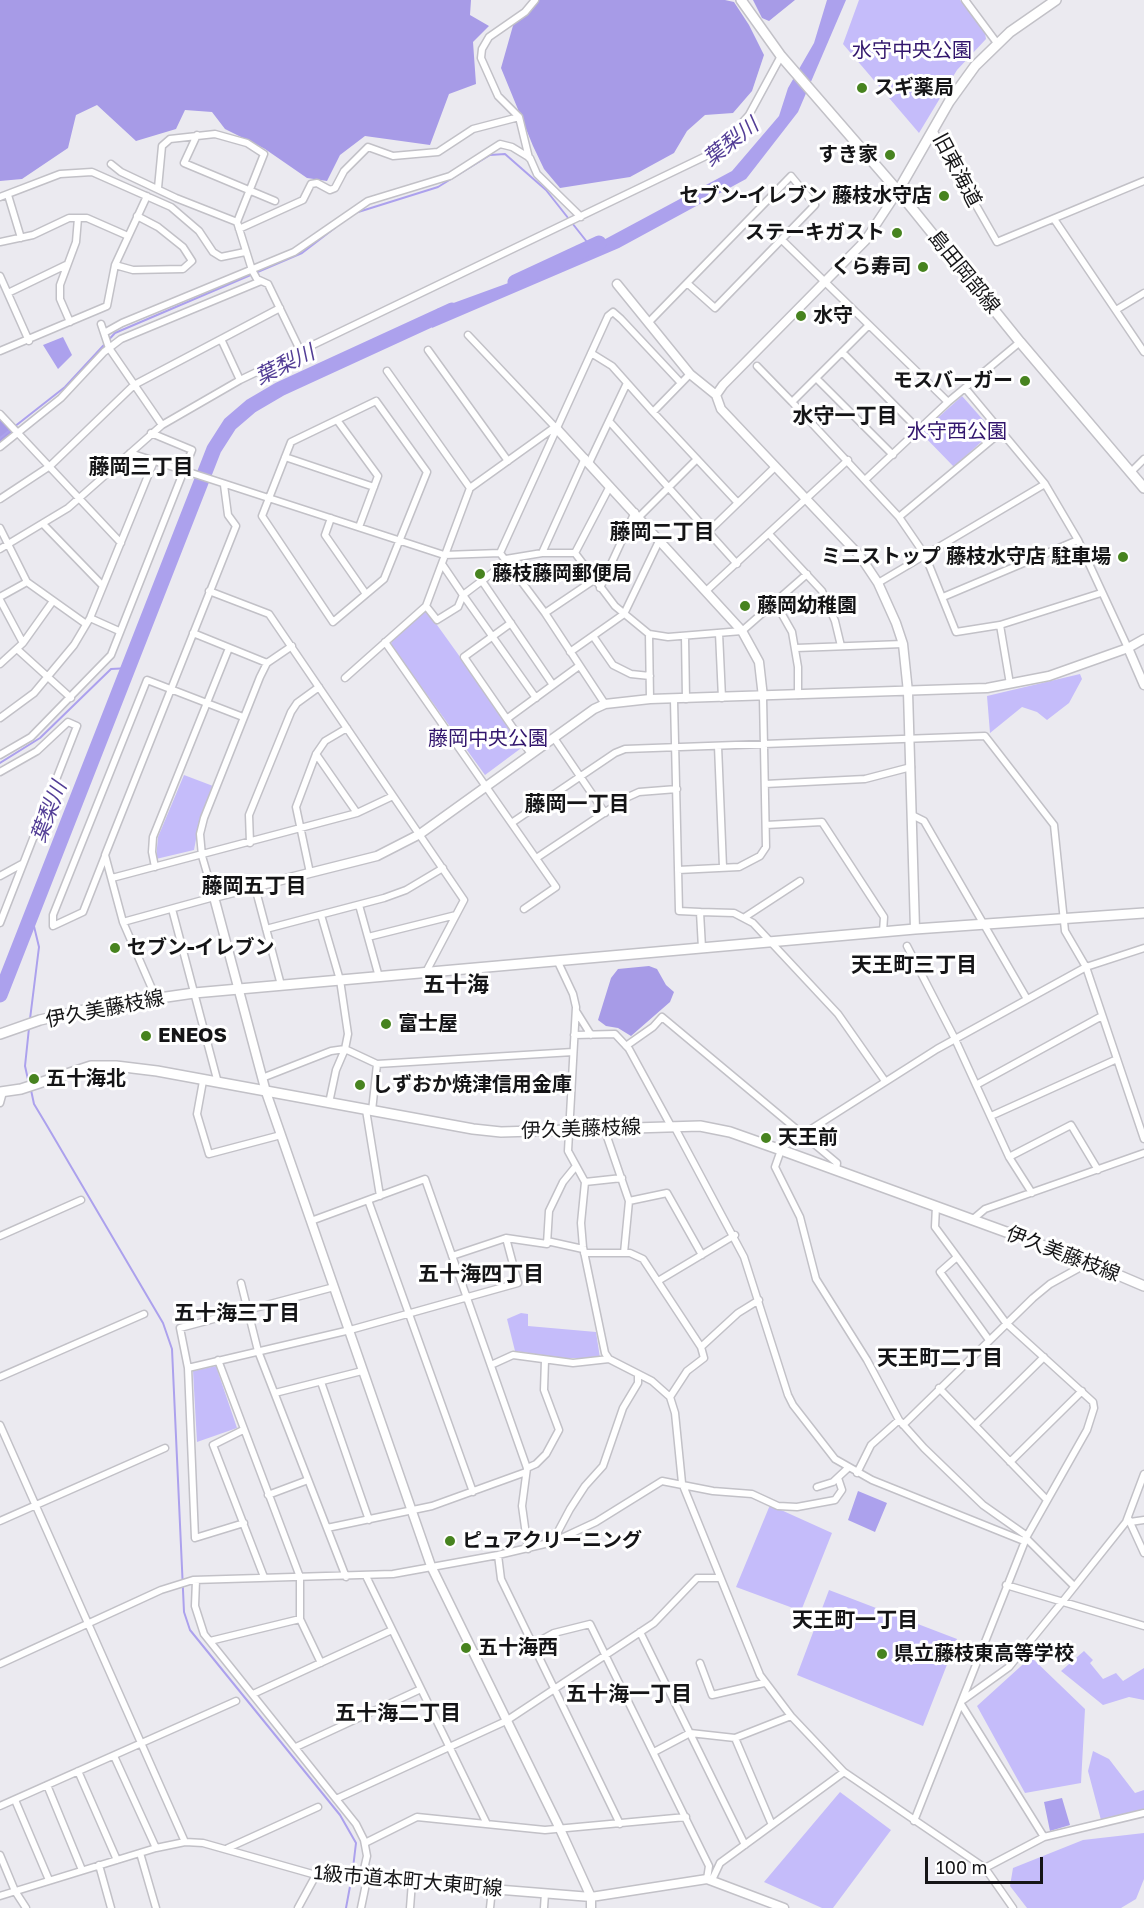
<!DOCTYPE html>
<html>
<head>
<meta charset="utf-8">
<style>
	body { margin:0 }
	#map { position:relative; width:1144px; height:1908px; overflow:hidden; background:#ebeaf0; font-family:"Golos Text",sans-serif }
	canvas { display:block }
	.scale { position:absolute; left:925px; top:1857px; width:118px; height:27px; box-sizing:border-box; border:3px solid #151517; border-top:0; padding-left:8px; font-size:18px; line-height:21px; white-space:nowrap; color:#151517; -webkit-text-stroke:4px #fff; paint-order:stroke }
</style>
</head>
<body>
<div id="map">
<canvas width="1144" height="1908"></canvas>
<div class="scale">100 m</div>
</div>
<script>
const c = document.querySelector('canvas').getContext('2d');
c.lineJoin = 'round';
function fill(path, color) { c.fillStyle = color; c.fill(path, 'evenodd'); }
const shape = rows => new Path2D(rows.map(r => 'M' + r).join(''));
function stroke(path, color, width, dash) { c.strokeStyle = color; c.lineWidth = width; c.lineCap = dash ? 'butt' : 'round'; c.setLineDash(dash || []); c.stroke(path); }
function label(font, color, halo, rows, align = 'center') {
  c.font = font + ' "Golos Text","Noto Sans JP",sans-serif'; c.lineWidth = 6; c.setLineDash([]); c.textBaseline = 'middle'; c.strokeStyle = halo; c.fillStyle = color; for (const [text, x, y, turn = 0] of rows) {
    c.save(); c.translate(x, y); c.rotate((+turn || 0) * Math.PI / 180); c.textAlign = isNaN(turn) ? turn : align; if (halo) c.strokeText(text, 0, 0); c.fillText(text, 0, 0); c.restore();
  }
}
fill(shape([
	[859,0,960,0,985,33,986,39,957,70,919,133,843,44],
	[962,396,993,431,954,467,921,433],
	[423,611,427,611,524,746,485,775,391,645,392,639],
	[1080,674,1082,679,1069,703,1047,720,1037,712,1022,707,990,733,987,696],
	[184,775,213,786,200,818,194,850,156,859,158,837],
	[521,1313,528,1314,528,1326,596,1332,600,1358,563,1358,515,1351,507,1319],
	[216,1366,237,1428,197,1442,193,1371],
	[770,1505,832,1533,801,1611,736,1587],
	[829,1590,957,1639,923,1726,797,1675],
	[1084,1651,1093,1660,1090,1663,1103,1679,1116,1673,1123,1681,1144,1668,1144,1700,1129,1697,1103,1705,1061,1671],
	[1031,1657,1085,1709,1081,1783,1025,1793,977,1706],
	[1093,1751,1109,1759,1135,1793,1144,1790,1144,1809,1101,1820,1088,1771],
	[840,1792,891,1830,833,1908,822,1908,764,1882],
	[1144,1833,1144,1879,1136,1899,1121,1908,1027,1908,1010,1886,1013,1868,1083,1840]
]), '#c5bcfa');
fill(shape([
	[0,0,471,0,470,15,489,26,473,42,476,84,449,94,430,145,365,136,340,155,327,181,307,178,265,149,225,129,212,112,185,110,176,129,136,141,97,105,76,115,68,148,22,179,0,181],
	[537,0,725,0,734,2,749,25,764,55,752,91,733,113,705,115,687,131,674,153,630,177,560,188,544,169,533,146,501,68,516,15],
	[753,0,795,0,769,21,762,18],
	[0,419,13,433,0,444],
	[649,966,657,969,666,985,674,992,670,1002,631,1036,618,1028,606,1026,598,1020,611,978,618,969]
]), '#a79be7');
fill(shape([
	[827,0,846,0,798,112,746,179,619,248,432,328,437,309,533,274,583,251,732,171,779,116,788,88,814,43],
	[63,337,72,355,58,369,43,345],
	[858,1491,887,1503,875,1532,848,1520],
	[1062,1798,1070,1825,1050,1831,1044,1802]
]), '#aca1ed');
stroke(shape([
	[355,213,438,187,490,155,505,154,546,190,591,247],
	[0,438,65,387,115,333,302,253,336,227],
	[0,763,40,738,111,669,130,668],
	[30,1019,39,947,32,918],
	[29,1028,25,1066,29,1084],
	[31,1090,34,1104,46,1124,163,1323,172,1349,184,1612,190,1630,340,1815,356,1843,352,1876],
	[346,1908,351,1881]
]), '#aca1ed', 2);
stroke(shape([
	[515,282,599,243],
	[0,995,214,449,230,424,251,406,280,389,452,310]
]), '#aca1ed', 15);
const minor = shape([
	[965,0,997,43],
	[933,130,997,242,1144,181],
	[197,135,184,163,275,201],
	[529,158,519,117,498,96,481,58,482,49,489,37,525,12,535,0],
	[111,164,121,172,176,198,237,222],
	[158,188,162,146,170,139,215,134,247,143,264,154,237,222,252,270,257,279,268,284,300,350],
	[8,195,21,238],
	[0,197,60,174,92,172,171,207,199,231,213,252,221,257,245,252],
	[1054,219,1144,352],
	[239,229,303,200,311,184,317,183,330,190,335,188,344,171,368,147,393,156,438,152,473,129,519,117],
	[782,240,948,402],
	[0,242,33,235,69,218,87,218,128,236],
	[115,265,133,270,183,269,192,261,183,247,158,227,137,216],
	[0,276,29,341],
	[8,293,66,265],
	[1116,310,1144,293],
	[70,322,60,299,60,285,76,242,78,218],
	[649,322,687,283,791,176,815,205,715,308,687,283],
	[101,324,109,348,162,425],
	[868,326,792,402,899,517,925,555,956,632,1000,625,1010,684],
	[104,333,122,323,294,252,368,201,450,176,500,144,512,147,530,158,537,174,581,217],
	[468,335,556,428],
	[221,339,240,380],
	[428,350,508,461],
	[0,351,107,306,115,265,147,196],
	[842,352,918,429],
	[591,353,612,366,653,412,690,374],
	[757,366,792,402],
	[387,371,470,488],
	[816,378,893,455],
	[965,388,1045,484,1078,540,1128,648],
	[376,401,427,472,384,579,333,622,262,516,291,442,376,401],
	[653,412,738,503],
	[0,414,121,543],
	[337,420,378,476,359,527],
	[609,421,737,564],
	[0,447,61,398,104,352,121,339,261,281],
	[130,453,444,555,500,553],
	[285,457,374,487],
	[589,463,627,383],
	[1131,472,1144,459],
	[865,480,948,402,1020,342],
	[610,486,575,553,615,606,649,634,668,637,742,631,807,574],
	[0,499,50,466,134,385,280,308],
	[639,517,697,459],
	[899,517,1001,432],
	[331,518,325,535,366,594],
	[44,525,103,586],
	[0,528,27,582,86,624],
	[709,531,775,467],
	[769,534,822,591,835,621,841,646],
	[0,549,68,508,162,425,240,380,708,155,725,142,749,115,781,56],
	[542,553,585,458],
	[506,559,542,553,575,553],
	[508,561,463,595,536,698],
	[482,581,553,685],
	[878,583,1045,484],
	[600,588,635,512],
	[209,591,269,614,464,900,426,972],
	[706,591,848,460],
	[0,597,27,582],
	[943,597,1078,540],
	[0,600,23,643],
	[775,602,792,632,798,667,798,695],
	[426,606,437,620,458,607,463,595,442,564],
	[545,613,594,580],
	[90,618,119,631],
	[511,623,464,657,531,754],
	[1000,625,1101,593],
	[193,633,267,663],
	[719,633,722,698],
	[649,634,650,699],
	[593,636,613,665,631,674,650,676],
	[685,636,686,699],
	[385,642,556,887,524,909],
	[796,648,903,644],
	[17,649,71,698],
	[570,652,624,614,660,539],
	[0,664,23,643,53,601],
	[345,678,426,606,470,488,555,427],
	[674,700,679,911,700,912,702,948],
	[605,704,545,613,500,553,608,316,613,312,621,319,681,383],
	[0,718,34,693,74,645,90,618,154,461],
	[508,718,579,666],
	[554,738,605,813],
	[718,746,723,867],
	[316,754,357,813],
	[0,755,31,737,111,655,192,450,151,433],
	[0,772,37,751,68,722,77,726,0,923],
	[765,784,865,779,911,767],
	[912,815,924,821,1027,999],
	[513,822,615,753,625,749,985,736,1054,825,1065,931,1086,967,1144,1139],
	[766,825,822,822,884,917,883,932],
	[250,843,249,815,291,712,297,703,319,687],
	[105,856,83,912,53,926,53,915,147,680,243,717],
	[538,857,628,797,639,792,677,789],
	[155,867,152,852,153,837,229,648],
	[678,870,739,867,760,856,766,847,763,697],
	[310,873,296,807,316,754,325,741,347,728],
	[0,876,22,864],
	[112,878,357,813,393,796],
	[255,887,281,985],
	[359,905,379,977],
	[172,909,218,1083],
	[700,912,734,913,753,923,838,1014,885,1081],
	[321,915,340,980,348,1034,345,1049,336,1070,329,1103],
	[745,917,800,881],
	[123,922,214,897,202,856,200,834,204,818,260,677,267,663,292,646],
	[266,929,384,898,406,890,443,868],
	[368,937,456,915],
	[907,946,955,1039,1009,1157,1032,1193],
	[557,960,573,994,576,1007,568,1151,585,1182,581,1223,583,1247,605,1353,609,1359,652,1381,670,1397,675,1413,682,1483,760,1675,791,1716,844,1772,985,1868,1013,1908],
	[156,998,123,922,105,855,236,526,228,515,224,485],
	[576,1011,591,1035],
	[574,1035,615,1034,629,1049,671,1126],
	[626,1046,653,1027,662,1017,837,1163,836,1170],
	[377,1064,573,1052],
	[262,1078,331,1051,345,1049,377,1064,372,1111],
	[203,1081,197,1114,209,1154,281,1135],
	[976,1085,1102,1016],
	[0,1103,3,1092],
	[366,1110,380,1196],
	[991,1116,1117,1059],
	[674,1126,744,1257,788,1395,793,1405,835,1459,872,1480,1024,1541],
	[604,1128,629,1201,624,1253],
	[1009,1157,1071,1125,1098,1170],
	[585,1182,622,1178],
	[368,1200,473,1492],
	[629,1201,667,1193,702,1255],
	[972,1220,985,1209,1144,1153],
	[311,1221,425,1179,527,1468,522,1506,528,1549],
	[0,1236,81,1200],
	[547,1241,583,1249],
	[584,1253,630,1253,643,1259,701,1347,704,1358,687,1371,670,1397],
	[452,1256,506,1238,547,1244,549,1211,563,1182,576,1166],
	[957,1257,940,1272,989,1340],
	[658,1281,735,1235],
	[241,1283,258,1351,346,1577],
	[701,1347,738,1313,759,1300],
	[218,1360,300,1577,300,1619,321,1663],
	[491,1365,513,1355,573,1363,609,1359],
	[188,1368,350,1330,518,1283,506,1238],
	[0,1377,144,1314],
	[321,1382,369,1520],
	[939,1388,1047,1500],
	[275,1393,362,1371],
	[0,1425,185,1842],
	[903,1425,1033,1298,1050,1284,1079,1268,1083,1260],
	[975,1425,1044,1357],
	[243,1430,213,1445,264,1577],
	[1010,1462,1082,1391],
	[527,1468,536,1464,546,1454,559,1430,544,1390,545,1360],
	[857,1473,871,1445,899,1420],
	[817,1487,833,1482,848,1468],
	[268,1495,308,1480],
	[1128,1518,1144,1553],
	[0,1521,165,1448],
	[1130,1522,1144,1520],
	[244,1523,195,1538,188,1368,180,1328,334,1287],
	[327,1528,432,1506,526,1472],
	[1027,1536,983,1505,924,1448,899,1420,867,1360,816,1279,800,1217,775,1167,781,1150,786,1145,937,1049,1086,967,1144,948],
	[1026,1538,1074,1586],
	[553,1541,570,1509,585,1486,603,1466,623,1408,638,1383,638,1375],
	[498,1555,501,1579,620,1824],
	[366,1576,487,1824],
	[196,1580,195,1606,204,1634,356,1824,364,1840,367,1856,362,1878],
	[1006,1585,1144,1626],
	[640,1632,745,1845],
	[210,1641,300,1619],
	[534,1644,554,1633,590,1624,709,1866,707,1879],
	[700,1663,712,1695,764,1683],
	[0,1664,161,1590,193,1580,393,1574,498,1555,553,1542,596,1522,662,1481,713,1491,752,1494,778,1506,797,1507,835,1500,842,1490,838,1478],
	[253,1694,392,1630],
	[963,1700,1009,1667,1063,1601,1126,1522,1144,1474],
	[961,1704,1044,1837],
	[735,1738,791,1716],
	[296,1747,421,1689],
	[654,1752,690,1733,735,1738,772,1825],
	[114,1756,156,1848],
	[78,1771,117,1860],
	[47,1785,82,1870],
	[336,1799,506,1721,654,1623,697,1578,720,1578],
	[15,1800,49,1880],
	[0,1806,236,1701],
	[914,1821,1027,1536,1087,1430,1094,1408,1093,1402,1006,1323,935,1227,936,1206],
	[365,1843,417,1817,545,1830,686,1817],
	[228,1848,318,1807],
	[140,1853,156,1908],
	[0,1855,15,1891,26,1908],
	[99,1865,111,1908],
	[985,1868,1044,1837,1144,1813],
	[712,1880,720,1863,844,1772],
	[0,1896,156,1848,185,1842,203,1843,316,1875,298,1908],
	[361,1908,367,1879],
	[410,1908,412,1882],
	[490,1908,492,1889],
	[544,1908,545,1893]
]);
const tertiary = shape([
	[898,191,865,241,723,385,716,395,721,409,860,556,878,583,896,623,903,644,908,692,915,929],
	[617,284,690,374,716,395],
	[556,428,742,631,759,662,763,697],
	[1128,648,1144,685],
	[316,1875,591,1897,707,1879,784,1908],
	[591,1908,591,1897,560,1829,431,1566,266,1092,214,897,377,856,420,834,594,709,605,704,650,699,987,688,1049,676,1128,648,1144,639]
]);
const secondary = shape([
	[741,0,781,56,898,191,1020,342,1144,488],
	[898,191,949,102,975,66,1010,32,1056,0],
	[0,1034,40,1020,97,1007,194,993,915,929,1144,913],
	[0,1092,21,1089,91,1066,116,1066,157,1071,473,1129,501,1132,700,1126,730,1132,781,1150,1083,1260,1144,1286]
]);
stroke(minor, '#c2c1c7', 9);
stroke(tertiary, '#c2c1c7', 11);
stroke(secondary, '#c2c1c7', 12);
stroke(minor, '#fff', 6);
stroke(tertiary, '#fff', 8);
stroke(secondary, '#fff', 9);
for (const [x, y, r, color] of [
	[862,88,6,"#47831f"],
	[890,155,6,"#47831f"],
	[944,196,6,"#47831f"],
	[897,233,6,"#47831f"],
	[923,267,6,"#47831f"],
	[801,316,6,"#47831f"],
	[1025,381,6,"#47831f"],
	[1123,557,6,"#47831f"],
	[480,574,6,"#47831f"],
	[745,606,6,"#47831f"],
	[115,948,6,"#47831f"],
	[386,1024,6,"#47831f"],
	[146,1036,6,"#47831f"],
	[34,1079,6,"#47831f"],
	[360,1085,6,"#47831f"],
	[766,1138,6,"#47831f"],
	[450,1541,6,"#47831f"],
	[466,1648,6,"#47831f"],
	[882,1654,6,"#47831f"]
]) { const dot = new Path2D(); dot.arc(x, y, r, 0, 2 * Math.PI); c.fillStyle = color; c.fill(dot); stroke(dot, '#fff', 2); }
label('20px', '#32166d', '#fff', [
	["水守中央公園",912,51],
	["水守西公園",957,432],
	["藤岡中央公園",488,739]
]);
label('bold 20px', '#151517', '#fff', [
	["スギ薬局",874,88],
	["すき家",878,155,"right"],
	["セブン-イレブン 藤枝水守店",932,196,"right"],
	["ステーキガスト",885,233,"right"],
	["くら寿司",911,267,"right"],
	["水守",813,316],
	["モスバーガー",1013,381,"right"],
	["ミニストップ 藤枝水守店 駐車場",1111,557,"right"],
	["藤枝藤岡郵便局",492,574],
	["藤岡幼稚園",757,606],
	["セブン-イレブン",127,948],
	["富士屋",398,1024],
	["ENEOS",158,1036],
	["五十海北",46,1079],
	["しずおか焼津信用金庫",372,1085],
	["天王前",778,1138],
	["ピュアクリーニング",462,1541],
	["五十海西",478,1648],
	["県立藤枝東高等学校",894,1654]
], 'left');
label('20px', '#151517', '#fff', [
	["旧東海道",957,170,62],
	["島田岡部線",964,272,51],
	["伊久美藤枝線",105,1009,-11],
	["伊久美藤枝線",581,1129,-2],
	["伊久美藤枝線",1063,1254,21],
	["1級市道本町大東町線",408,1881,5]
]);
label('italic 21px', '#533e96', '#fff', [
	["葉梨川",731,142,-38],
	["葉梨川",285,365,-26],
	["葉梨川",49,812,-69]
]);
label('bold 21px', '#151517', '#fff', [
	["水守一丁目",845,416],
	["藤岡三丁目",141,467],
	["藤岡二丁目",662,532],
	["藤岡一丁目",577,804],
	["藤岡五丁目",254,886],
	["天王町三丁目",914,965],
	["五十海四丁目",481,1274],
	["五十海三丁目",237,1313],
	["天王町二丁目",940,1358],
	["天王町一丁目",855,1620],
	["五十海一丁目",629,1694],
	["五十海二丁目",398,1713]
]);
label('bold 22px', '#151517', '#fff', [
	["五十海",456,985]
]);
</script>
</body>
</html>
